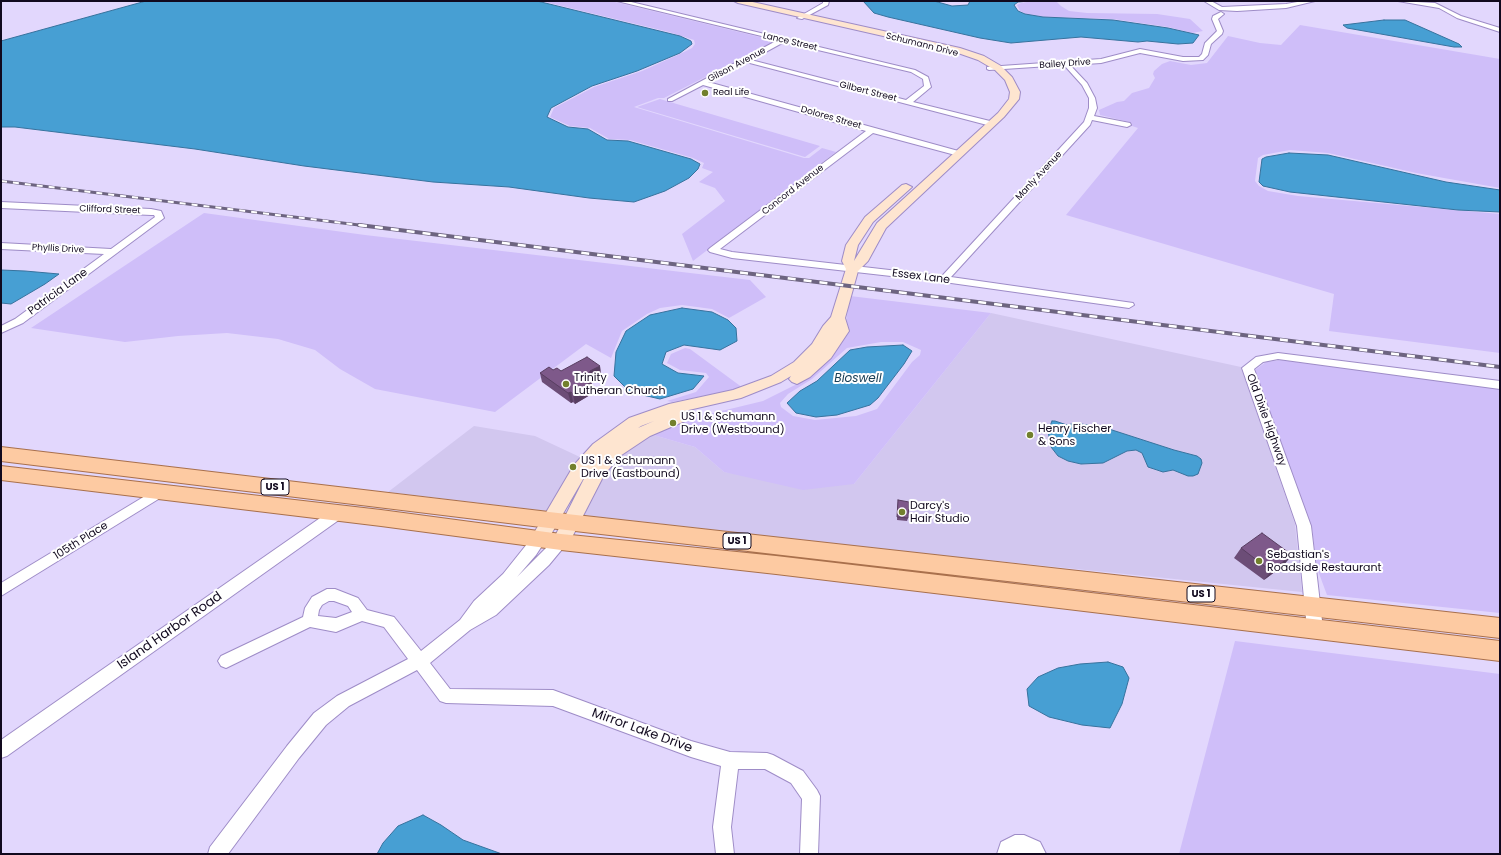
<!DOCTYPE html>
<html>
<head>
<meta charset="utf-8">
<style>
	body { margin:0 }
	#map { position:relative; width:1501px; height:855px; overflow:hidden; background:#e2d7fd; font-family:Poppins,sans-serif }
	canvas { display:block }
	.frame { position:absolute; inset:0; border:2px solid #11091e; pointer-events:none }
</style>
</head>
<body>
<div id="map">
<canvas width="1501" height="855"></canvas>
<div class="frame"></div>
</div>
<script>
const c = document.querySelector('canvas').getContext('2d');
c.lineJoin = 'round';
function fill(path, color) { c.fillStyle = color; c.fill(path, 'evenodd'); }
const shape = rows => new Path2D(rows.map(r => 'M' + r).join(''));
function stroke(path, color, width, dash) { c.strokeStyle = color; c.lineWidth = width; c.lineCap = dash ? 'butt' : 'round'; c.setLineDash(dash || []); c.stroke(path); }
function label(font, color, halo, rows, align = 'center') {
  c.font = font + ' Poppins,sans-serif'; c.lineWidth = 4; c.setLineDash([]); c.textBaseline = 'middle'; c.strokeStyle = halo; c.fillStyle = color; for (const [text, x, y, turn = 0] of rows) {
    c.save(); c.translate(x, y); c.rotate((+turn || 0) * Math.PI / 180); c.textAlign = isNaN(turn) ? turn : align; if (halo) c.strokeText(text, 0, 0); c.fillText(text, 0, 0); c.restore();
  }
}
fill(shape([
	[991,313,1241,367,1295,524,1302,592,938,555,583,515,604,473,619,454,650,434,695,447,724,472,854,484],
	[1055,421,1067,425,1076,423,1109,429,1174,450,1197,456,1180,472,1173,470,1158,471,1151,468,1148,466,1142,453,1136,450,1127,451,1103,463,1081,464,1068,461,1058,456],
	[474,426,535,436,582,458,547,511,388,492]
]), '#d2c7ef');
fill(shape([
	[541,1,611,1,776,41,664,98,658,98,634,107,804,158,809,158,822,148,836,152,693,261,682,234,725,201,715,188,699,182,713,172,702,168,704,163,693,158,630,140,609,139,590,128,570,126,550,117,554,108,594,87,642,71,682,53,692,48,695,44,694,40,669,32],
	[1032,1,1056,1,1061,6,1069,11,1087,13,1157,14,1177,17,1190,19,1203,31,1192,33,1168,27,1113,19,1043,17,1026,14,1020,11,1017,5,1021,3],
	[1300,25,1500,59,1500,188,1416,173,1328,153,1290,150,1263,155,1258,158,1255,181,1259,186,1268,191,1298,196,1500,214,1500,353,1329,331,1334,294,1066,215,1138,128,1132,126,1129,122,1100,115,1099,110,1117,102,1124,101,1132,93,1149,88,1155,78,1153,74,1154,71,1162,64,1170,61,1191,65,1207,63,1228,36,1260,43,1281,45],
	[660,99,670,102,820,146,805,157,637,107],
	[204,213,365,235,750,280,766,297,729,318,712,309,682,305,660,308,647,314,622,331,611,358,586,344,495,412,375,389,340,369,315,350,278,339,227,333,178,336,125,342,31,328],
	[850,296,991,313,854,484,803,490,724,472,695,447,650,434,676,422,763,401,795,385,817,369,844,336],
	[881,342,903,342,921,350,920,355,912,362,877,409,856,416,815,420,793,416,781,407,780,403,788,394,812,379,847,348],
	[685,348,690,349,743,388,672,402,667,401,696,392,709,377,706,373,680,370,667,363,671,354],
	[1281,360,1500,388,1500,613,1327,595,1317,568,1312,528,1255,370,1266,362],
	[1235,641,1500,674,1500,854,1179,854]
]), '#cfbef9');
const water = shape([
	[146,1,537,1,680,36,691,41,692,44,680,53,637,71,592,86,551,108,547,117,568,127,588,129,607,140,628,141,691,159,700,164,698,169,689,178,665,191,634,202,589,198,509,187,433,182,304,166,195,149,15,127,1,127,1,41,146,1],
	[863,1,934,1,952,6,968,5,970,1,1029,1,1018,2,1014,5,1018,11,1025,14,1043,17,1113,20,1168,28,1199,35,1193,43,1178,44,1147,41,1138,42,1081,37,1011,43,980,38,888,17,874,13,863,1],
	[1384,20,1405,20,1459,44,1462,47,1454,47,1347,28,1343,25,1384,20],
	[1289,153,1328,155,1446,182,1500,190,1500,212,1458,210,1290,192,1263,186,1259,182,1262,159,1266,157,1289,153],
	[1,270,25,271,59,274,45,284,11,304,1,303,1,270],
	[682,308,712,312,728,320,736,328,737,341,720,350,684,345,666,352,662,364,678,373,704,376,693,389,660,399,630,392,614,376,616,352,626,331,650,315,682,308],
	[903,345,912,351,904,364,878,398,870,405,837,415,816,417,796,413,787,403,800,391,817,381,850,350,867,347,903,345],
	[1052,421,1055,421,1067,425,1076,423,1109,429,1174,450,1197,456,1201,459,1202,463,1198,474,1193,476,1188,476,1173,470,1163,472,1148,467,1142,453,1136,450,1127,451,1103,463,1081,464,1068,461,1058,456,1051,447,1048,431,1052,421],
	[1108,662,1123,667,1129,678,1122,704,1110,728,1082,725,1049,717,1029,706,1027,689,1038,677,1058,668,1080,664,1108,662],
	[423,815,441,825,463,840,502,854,377,854,383,843,398,826,423,815]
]);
fill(water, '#479fd3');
stroke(water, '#37729d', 1);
const street = shape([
	[617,1,627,1,915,70,928,77,931,87,913,102,994,122,995,124,991,126,746,62,708,82,962,152,963,154,959,156,873,133,720,249,732,252,942,276,1084,122,1089,108,1089,98,1082,85,1064,65,989,70,987,69,987,67,1101,59,1140,49,1183,57,1199,57,1202,54,1205,43,1217,31,1212,19,1213,16,1221,12,1224,14,1218,19,1223,31,1222,34,1211,44,1208,55,1203,60,1183,61,1140,53,1101,63,1070,65,1087,83,1095,98,1097,108,1094,116,1130,123,1131,125,1127,127,1092,120,1090,125,951,277,1133,303,1134,305,1129,308,944,282,732,258,710,252,708,250,710,248,866,131,703,85,672,101,668,101,668,99,778,40,617,1],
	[784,42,911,72,923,79,924,86,906,100,751,60,784,42],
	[823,1,829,1,828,5,802,19,797,18,823,3,823,1],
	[1204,1,1211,1,1222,7,1286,4,1303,1,1315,1,1286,8,1237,11,1219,10,1204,1],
	[1398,1,1435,3,1461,16,1500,28,1500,32,1457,18,1439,8,1398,1],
	[1,202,151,209,161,211,164,218,23,323,1,333,1,326,15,319,104,254,1,249,1,243,111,249,155,217,154,215,151,215,1,208,1,202],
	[1278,353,1500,381,1500,389,1278,359,1263,362,1254,369,1311,526,1323,629,1320,634,1315,636,1310,634,1307,629,1297,526,1242,368,1256,357,1278,353],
	[160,487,165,489,166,492,165,495,1,596,1,583,160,487],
	[338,508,343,509,345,513,343,517,7,756,1,758,1,740,333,509,338,508],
	[540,533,545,534,547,538,536,555,517,577,556,538,561,537,566,538,568,542,549,565,496,615,470,630,430,663,450,689,553,690,691,741,730,752,767,753,773,755,803,771,817,790,820,796,818,854,800,854,802,799,791,783,765,769,738,769,731,827,734,854,716,854,713,827,721,766,691,757,553,706,446,703,440,701,417,670,349,706,326,725,299,758,228,854,208,854,210,847,287,746,314,713,337,696,408,659,384,627,362,621,336,632,310,627,226,668,221,666,218,661,221,656,303,617,305,608,312,597,327,589,335,589,358,598,367,610,394,617,421,651,460,620,474,601,503,574,535,534,540,533],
	[329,601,334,601,348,606,352,612,336,618,318,616,319,610,322,605,329,601],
	[1015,835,1024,835,1040,842,1046,854,997,854,1001,842,1015,835]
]);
const secondary = shape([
	[734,1,748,1,960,48,984,56,1001,66,1012,77,1020,92,1019,99,1004,117,886,228,868,261,858,271,845,318,849,331,831,358,810,377,797,384,792,382,789,379,791,376,781,382,741,398,680,412,685,413,687,417,685,421,650,436,620,456,604,475,567,547,561,549,555,547,552,542,589,469,546,543,540,545,534,543,531,538,574,465,593,444,629,418,669,404,733,390,771,376,794,362,812,344,823,326,831,317,846,269,842,261,846,245,865,217,902,185,906,184,912,187,873,222,858,245,854,261,877,223,998,113,1009,99,1010,92,1005,80,995,70,978,60,958,53,738,3,734,1],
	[654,421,638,428,632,432,641,426,654,421]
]);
const primary = shape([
	[1,447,549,512,1500,618,1500,638,549,528,1,461,1,447],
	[1,466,381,510,561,534,776,556,1500,641,1500,661,776,574,561,550,381,526,1,480,1,466]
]);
stroke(street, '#9e8cc7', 2);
stroke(secondary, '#9e8cc7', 2);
stroke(primary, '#a9704c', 2);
fill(street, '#fff');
fill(secondary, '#fee5d0');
fill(primary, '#fdcaa2');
const railFar1 = shape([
	[1,181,367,226]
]);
const rail = shape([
	[359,225,1500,367]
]);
stroke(railFar1, '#6d6480', 3);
stroke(rail, '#6d6480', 4);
stroke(railFar1, '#fff', 2, [6]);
stroke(rail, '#fff', 2.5, [8]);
fill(shape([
	[600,366,601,376,592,381,590,395,575,404,573,402,571,403,542,382,540,373,553,370,561,371],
	[898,500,908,518,907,521,897,520],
	[1241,548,1284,565,1264,580,1234,558]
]), '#6c4d77');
fill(shape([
	[600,366,601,376,592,381,590,395,575,404,573,394,590,371],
	[571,392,573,402,571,403,568,393],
	[1292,555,1284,565,1264,580,1271,571]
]), '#583e61');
const building = shape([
	[587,357,600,366,590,371,588,385,573,394,571,392,568,393,540,373,549,367,553,370,557,368,561,371,587,357],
	[898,500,909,502,908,518,897,517,898,500],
	[1262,533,1292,555,1271,571,1241,548,1262,533]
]);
fill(building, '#7e598a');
stroke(building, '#583e61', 1);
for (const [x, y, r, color] of [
	[705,93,4,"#72802d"],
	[566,384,4,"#72802d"],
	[673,423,4,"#72802d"],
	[1030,435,4,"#72802d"],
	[573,467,4,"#72802d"],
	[902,512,4,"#72802d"],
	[1259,561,4,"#72802d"]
]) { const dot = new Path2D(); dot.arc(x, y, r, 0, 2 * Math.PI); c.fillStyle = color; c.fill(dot); stroke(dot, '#fff', 1.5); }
label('9px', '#11091e', '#fff', [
	["Lance Street",790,42,13],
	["Schumann Drive",922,45,14],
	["Bailey Drive",1065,64,-4],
	["Gilson Avenue",737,65,-28],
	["Gilbert Street",868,92,14],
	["Dolores Street",831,118,16],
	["Manly Avenue",1039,176,-47],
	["Concord Avenue",793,190,-38],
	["Clifford Street",110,210,2],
	["Phyllis Drive",58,249,3]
]);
label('9px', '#11091e', '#fff', [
	["Real Life",713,93]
], 'left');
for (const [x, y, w] of [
	[275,487,28],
	[737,541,28],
	[1201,594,28]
]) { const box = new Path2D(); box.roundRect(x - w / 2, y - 8, w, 16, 3); c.fillStyle = '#fff'; c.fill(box); stroke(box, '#11091e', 1); }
label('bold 10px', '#11091e', null, [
	["US 1",275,487],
	["US 1",737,541],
	["US 1",1201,594]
]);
label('11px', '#11091e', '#fff', [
	["Essex Lane",921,277,7],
	["Patricia Lane",58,292,-36],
	["Old Dixie Highway",1266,420,70],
	["105th Place",81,541,-32]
]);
label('11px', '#11091e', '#fff', [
	["Trinity",574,378],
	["Lutheran Church",574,391],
	["US 1 & Schumann",681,417],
	["Drive (Westbound)",681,430],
	["Henry Fischer",1038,429],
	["& Sons",1038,442],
	["US 1 & Schumann",581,461],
	["Drive (Eastbound)",581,474],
	["Darcy's",910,506],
	["Hair Studio",910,519],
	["Sebastian's",1267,555],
	["Roadside Restaurant",1267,568]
], 'left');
label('italic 12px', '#1b4057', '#fff', [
	["Bioswell",858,379]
]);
label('13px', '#11091e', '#fff', [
	["Island Harbor Road",170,631,-35],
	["Mirror Lake Drive",642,731,20]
]);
</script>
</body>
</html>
